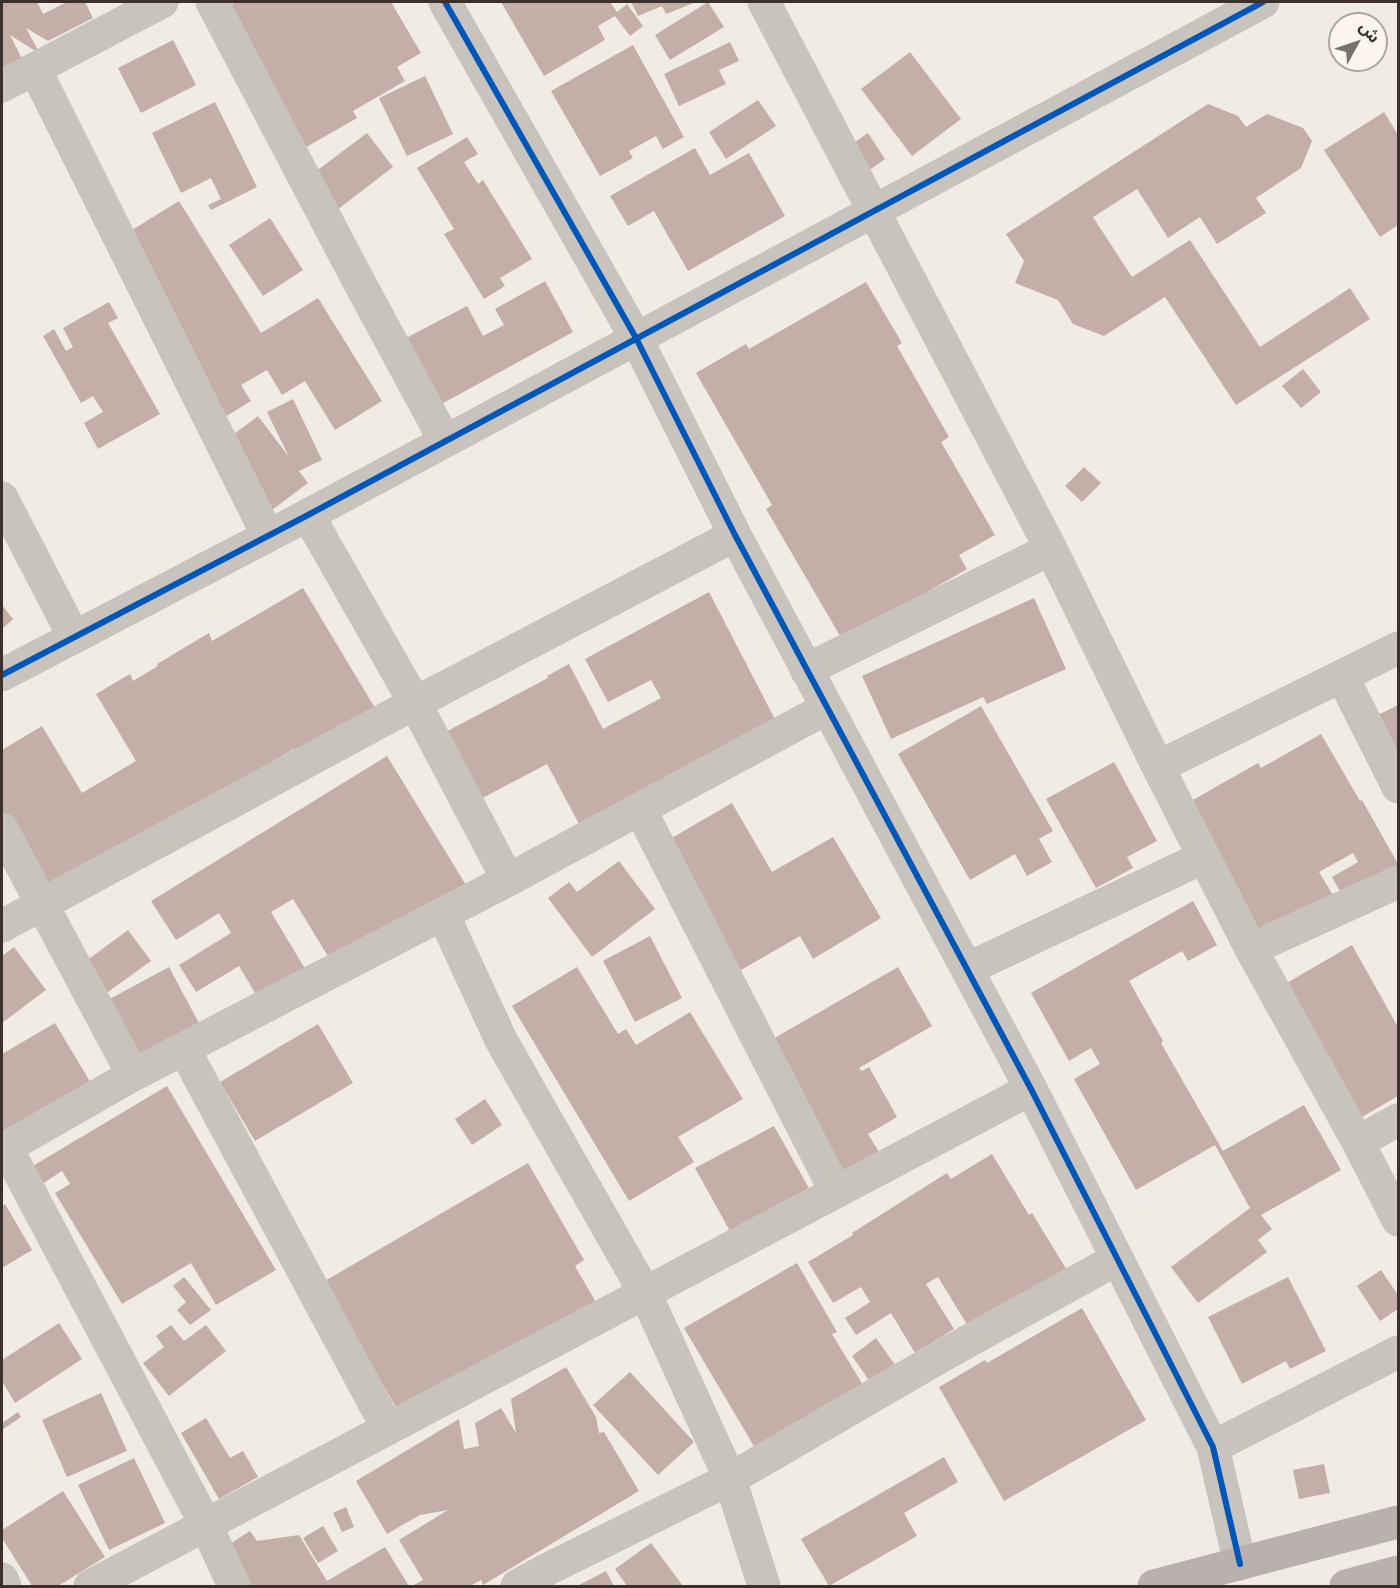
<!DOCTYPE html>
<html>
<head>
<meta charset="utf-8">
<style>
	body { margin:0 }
	#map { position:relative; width:1400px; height:1588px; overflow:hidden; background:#f0ebe5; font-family:Mulish,"Noto Sans Arabic",sans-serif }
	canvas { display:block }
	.frame { position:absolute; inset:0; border:3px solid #3b302b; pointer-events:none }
	.north { position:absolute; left:1328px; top:12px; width:60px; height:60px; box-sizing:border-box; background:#fbf5ee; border:2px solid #aea6a0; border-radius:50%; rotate:50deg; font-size:16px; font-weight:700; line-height:24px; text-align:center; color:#3b302b }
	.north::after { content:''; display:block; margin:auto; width:21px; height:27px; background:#7a716c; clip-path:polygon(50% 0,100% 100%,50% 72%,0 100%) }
</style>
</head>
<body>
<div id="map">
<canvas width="1400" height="1588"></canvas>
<div class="frame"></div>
<div class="north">ش</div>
</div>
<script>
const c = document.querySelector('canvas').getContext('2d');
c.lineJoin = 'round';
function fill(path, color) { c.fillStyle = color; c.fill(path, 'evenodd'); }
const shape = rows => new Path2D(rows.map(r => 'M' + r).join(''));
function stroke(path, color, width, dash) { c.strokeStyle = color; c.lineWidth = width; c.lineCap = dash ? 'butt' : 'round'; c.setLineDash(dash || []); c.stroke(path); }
fill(shape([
	[2,2,37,2,43,14,67,2,85,2,93,18,48,41,26,28,40,54,10,35,23,61,2,72],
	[236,2,391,2,421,53,397,67,405,81,353,111,357,118,296,153,217,13],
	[501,2,610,2,617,12,627,4,643,26,630,36,615,16,598,26,605,40,544,76],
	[631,2,696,2,666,14,662,6,638,16],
	[708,2,724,27,670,60,655,35],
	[173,40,196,85,141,113,118,68],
	[730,42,739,61,719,70,726,84,679,106,664,74],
	[633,45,684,137,663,149,656,136,629,151,633,158,600,176,551,91],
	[910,52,961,119,912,156,861,89],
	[425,76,453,134,407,156,379,98],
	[758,100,776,126,726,159,709,132],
	[215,102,257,187,211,210,208,205,221,199,211,178,181,193,152,133],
	[1208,104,1238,116,1246,127,1267,114,1303,128,1312,141,1301,168,1256,198,1266,213,1217,244,1200,217,1168,238,1137,189,1093,217,1132,277,1190,240,1260,347,1350,288,1370,319,1236,405,1165,297,1104,336,1073,324,1058,300,1015,283,1024,261,1006,234],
	[1384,112,1398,135,1398,225,1380,237,1324,150],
	[367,133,393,167,333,213,307,178],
	[868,133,885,159,861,176,844,150],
	[467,137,478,154,464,162,478,184,483,180,532,259,500,278,505,286,484,299,444,234,454,229,417,168],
	[695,148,710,175,749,153,785,216,688,271,654,211,628,226,610,196],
	[179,201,261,333,318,298,382,401,335,430,305,381,282,395,267,370,241,385,251,401,220,420,111,243],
	[270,218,303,270,263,296,229,245],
	[545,281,573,332,427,412,391,346,467,306,483,336,504,325,495,309],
	[866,282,902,343,897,346,949,437,941,442,995,535,959,555,967,569,843,641,766,509,772,505,696,373,746,344,749,349],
	[109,302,118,318,108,323,160,414,98,449,84,423,103,412,93,396,81,403,43,336,54,329,66,351,73,347,63,328],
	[1303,369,1321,392,1301,408,1282,386],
	[293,399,322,460,299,471,308,483,272,510,222,443,258,416,289,457,267,412],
	[1084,467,1101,483,1082,502,1065,486],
	[303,588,378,713,300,759,294,749,48,894,2,815,2,750,42,726,82,793,136,761,96,694,130,674,133,681,158,666,157,664,209,633,212,641],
	[709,592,779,727,579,824,547,764,471,804,436,737,548,678,547,676,569,664,603,729,661,698,651,680,608,702,585,659],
	[1034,598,1066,669,987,704,983,697,891,739,862,676],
	[2,605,13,619,2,629],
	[1398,705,1398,776,1370,719],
	[981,706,1053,831,1039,839,1052,862,1027,876,1015,854,970,880,898,754],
	[1321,734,1360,801,1362,800,1398,864,1398,872,1346,902,1332,877,1358,862,1353,853,1319,872,1339,905,1267,947,1186,804,1258,763,1261,768],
	[387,756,466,885,334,966,293,899,271,912,307,972,260,1001,239,966,196,992,179,965,231,933,219,913,176,940,151,901],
	[1114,762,1157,841,1127,857,1133,868,1096,888,1046,799],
	[732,803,772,872,833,837,881,918,813,959,800,936,734,974,658,846],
	[619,861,655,909,592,957,548,898,569,882,577,892],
	[1193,901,1217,945,1188,961,1182,951,1129,981,1163,1041,1161,1043,1223,1151,1304,1105,1341,1170,1261,1215,1272,1229,1258,1240,1267,1252,1198,1303,1171,1267,1250,1208,1215,1145,1136,1190,1074,1079,1100,1064,1091,1048,1069,1061,1031,993],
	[128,930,151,961,101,997,78,967],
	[650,936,682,998,635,1022,603,961],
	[1352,945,1398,1027,1398,1096,1362,1117,1285,984],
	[14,947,46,990,2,1023,2,956],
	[169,967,200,1025,142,1071,104,1002],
	[577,967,618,1034,626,1029,636,1045,690,1012,743,1099,678,1137,694,1162,629,1201,512,1006],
	[898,967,932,1026,859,1068,862,1071,869,1067,897,1117,868,1134,881,1155,841,1178,764,1044],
	[55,1023,92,1085,2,1138,2,1054],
	[318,1024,353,1083,255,1141,220,1082],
	[167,1086,276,1270,216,1305,191,1263,122,1304,55,1193,70,1184,62,1171,42,1184,31,1167],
	[485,1099,502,1125,472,1145,455,1119],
	[774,1126,810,1190,731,1233,695,1168],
	[992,1154,1029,1215,1032,1213,1070,1275,971,1331,938,1277,926,1284,954,1329,915,1353,891,1313,856,1335,845,1318,870,1302,861,1287,833,1303,808,1262,853,1235,852,1233,947,1173,951,1179],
	[528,1163,584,1260,575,1266,597,1304,400,1414,323,1282],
	[5,1204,32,1250,2,1268,2,1206],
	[797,1263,837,1332,832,1334,866,1390,758,1453,684,1328],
	[1381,1270,1398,1295,1398,1309,1380,1321,1357,1286],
	[184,1277,211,1310,190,1325,177,1310,186,1302,173,1286],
	[1288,1277,1326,1351,1290,1369,1286,1361,1242,1384,1208,1317],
	[1082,1308,1146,1420,1004,1501,939,1387,985,1360,987,1363],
	[59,1323,82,1359,15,1403,2,1381,2,1360],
	[171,1325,184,1341,206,1325,226,1351,169,1396,143,1363,164,1347,156,1336],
	[876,1338,898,1369,873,1386,852,1356],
	[566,1367,596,1417,599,1433,604,1432,639,1491,483,1585,481,1580,470,1586,412,1586,423,1580,399,1540,448,1510,420,1515,387,1534,356,1481,459,1419,464,1449,479,1446,475,1423,501,1408,516,1433,511,1399],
	[630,1372,694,1442,658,1475,593,1405],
	[101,1393,127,1451,67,1477,42,1420],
	[18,1412,21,1417,2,1430,2,1423],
	[206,1418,230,1458,243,1451,258,1477,219,1499,181,1433],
	[944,1457,958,1482,904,1513,917,1536,829,1586,801,1539],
	[134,1458,165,1523,109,1550,78,1485],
	[1324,1464,1330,1493,1299,1499,1293,1470],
	[63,1491,105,1557,58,1586,32,1586,2,1538,2,1530],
	[346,1507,354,1527,342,1532,333,1513],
	[323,1526,338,1551,318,1563,303,1538],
	[250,1531,257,1541,299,1535,327,1581,385,1547,409,1586,246,1586,223,1548],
	[651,1543,683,1586,627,1586,615,1569],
	[606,1571,614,1586,577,1586]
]), '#c3afa7');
stroke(shape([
	[212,2,358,280,445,441],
	[445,2,636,338,735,535,1031,1089,1213,1447,1240,1564],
	[764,2,1051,549,1158,767,1251,949,1358,1142,1398,1220],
	[35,69,268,536],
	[2,86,162,2],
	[2,498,74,637],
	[308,515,415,703,508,880],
	[806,670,1051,549],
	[2,675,308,515,1263,2],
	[1342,676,1398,787],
	[1158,767,1398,648],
	[640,809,836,1192],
	[2,829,133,1075,2,1150],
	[443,914,501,1040,645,1293,730,1479,764,1586],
	[2,926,415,703,735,535],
	[1251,949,1398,882],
	[967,969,1204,857],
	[184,1049,388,1429],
	[133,1075,508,880,827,708],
	[1358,1142,1398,1120],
	[6,1147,206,1525,234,1586],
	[1213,1447,1398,1352],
	[2,1579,5,1586],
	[90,1586,1031,1089],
	[517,1586,546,1570,730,1479,945,1354,1117,1259]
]), '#c9c3be', 33);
stroke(shape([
	[1154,1586,1398,1522],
	[1346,1586,1398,1572]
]), '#b8b1ad', 33);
stroke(shape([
	[445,2,636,338,735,535,1031,1089,1213,1447,1240,1564],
	[2,675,308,515,1263,2]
]), '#0057b8', 6);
</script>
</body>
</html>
